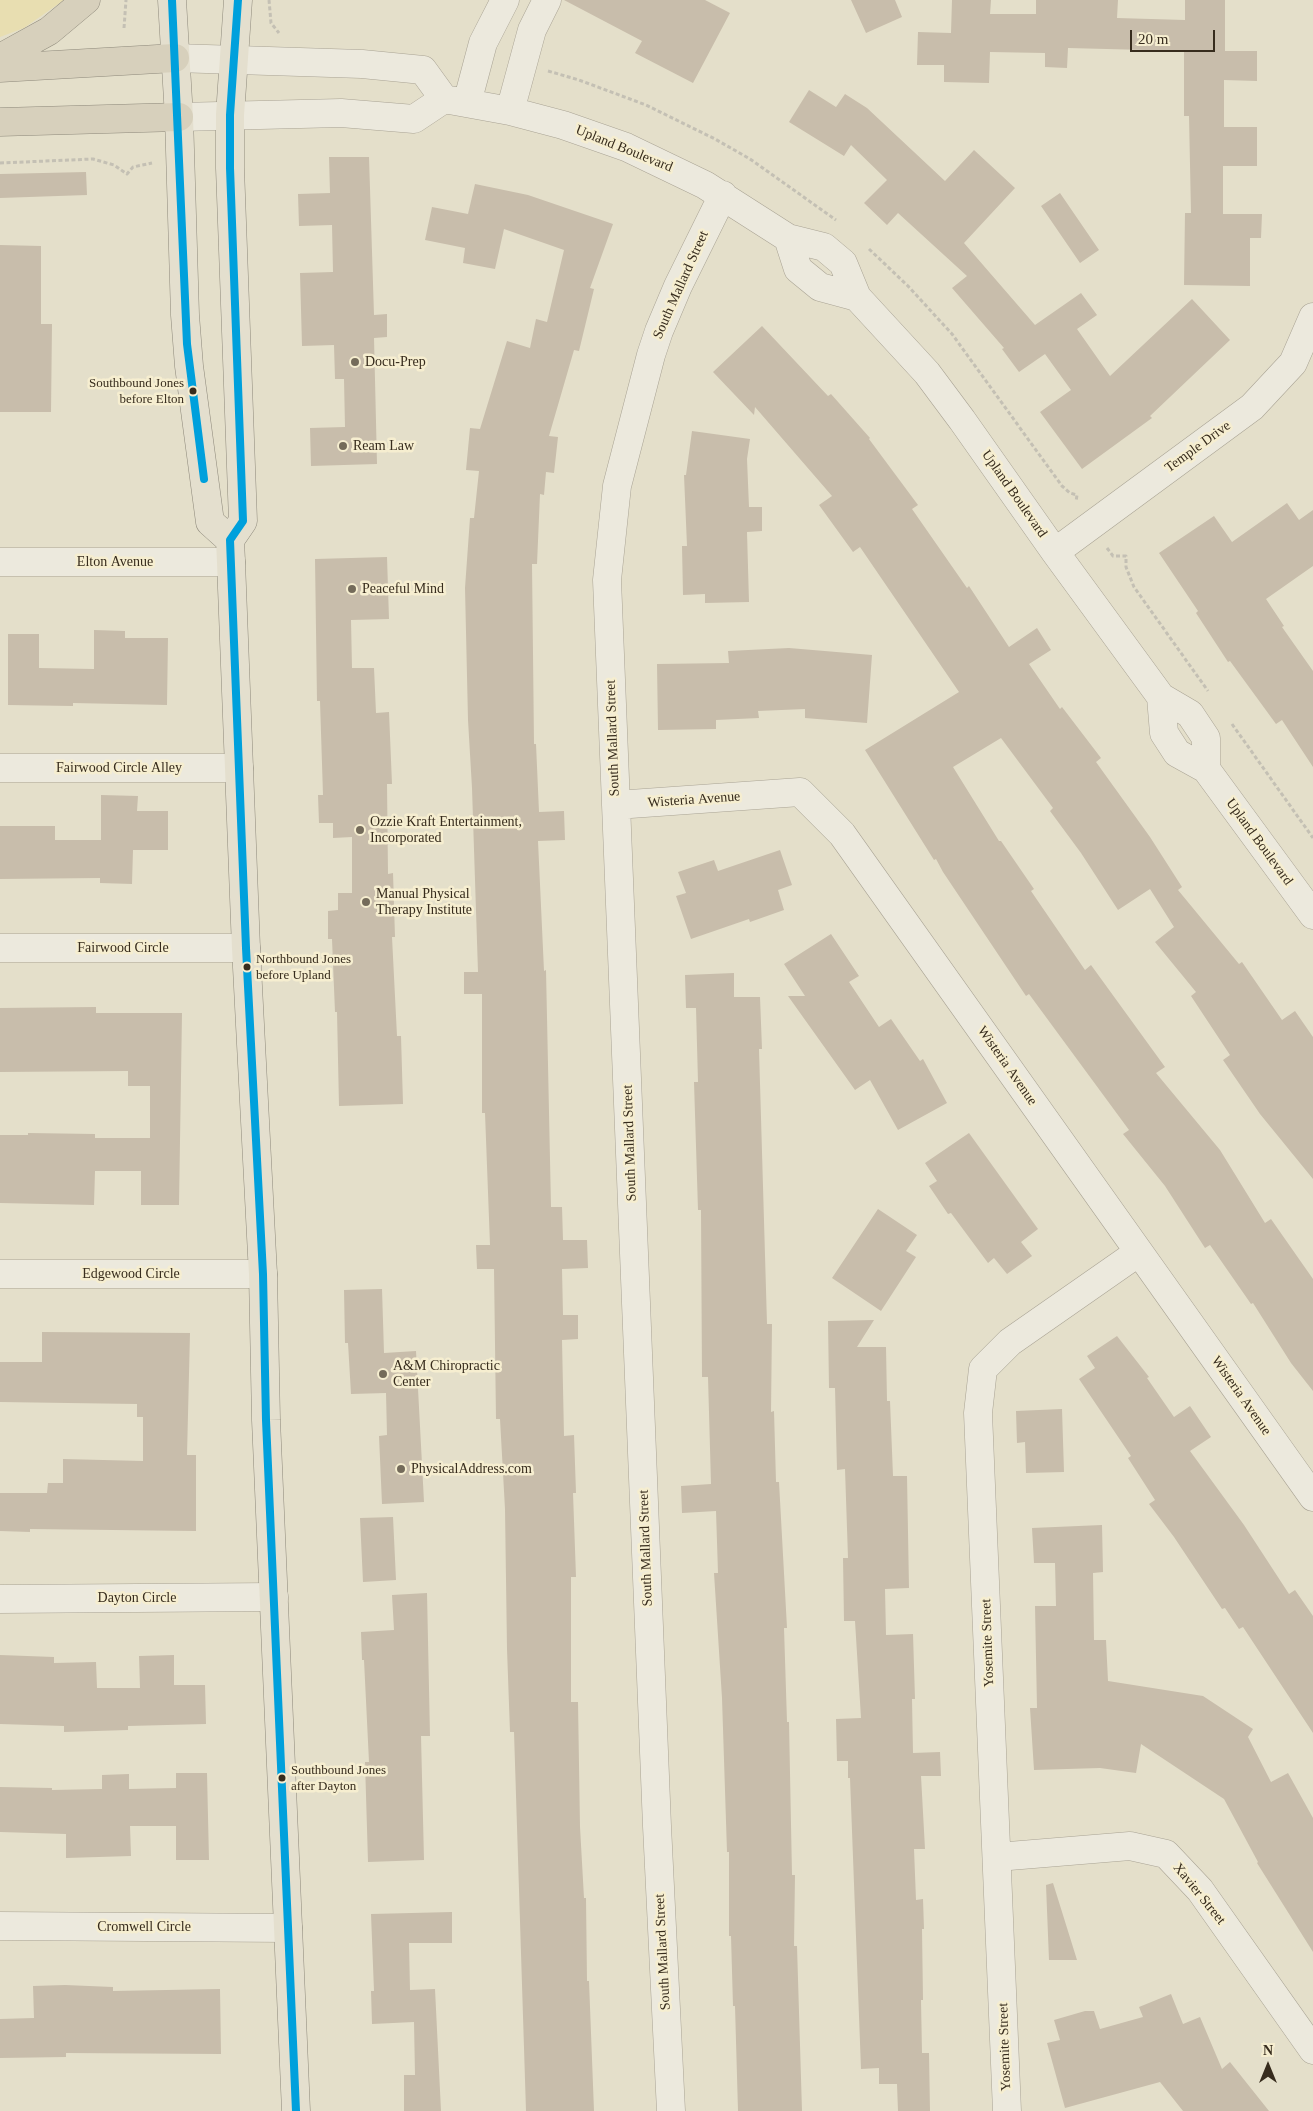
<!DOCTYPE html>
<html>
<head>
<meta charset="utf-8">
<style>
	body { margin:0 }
	#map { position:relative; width:1313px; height:2111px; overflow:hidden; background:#e4dfca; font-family:"Times New Roman",serif }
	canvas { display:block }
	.north { position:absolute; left:1243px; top:2041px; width:50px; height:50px; -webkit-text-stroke:4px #f6eed0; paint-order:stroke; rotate:0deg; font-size:14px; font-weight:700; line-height:20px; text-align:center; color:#372c1d }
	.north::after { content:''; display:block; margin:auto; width:18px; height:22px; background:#372c1d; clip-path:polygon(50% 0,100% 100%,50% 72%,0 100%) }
	.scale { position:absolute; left:1130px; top:30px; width:85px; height:22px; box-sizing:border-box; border:2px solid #372c1d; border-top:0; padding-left:6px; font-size:15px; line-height:18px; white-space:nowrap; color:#372c1d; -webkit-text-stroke:4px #f6eed0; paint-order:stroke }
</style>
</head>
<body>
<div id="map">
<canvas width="1313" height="2111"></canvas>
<div class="north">N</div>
<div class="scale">20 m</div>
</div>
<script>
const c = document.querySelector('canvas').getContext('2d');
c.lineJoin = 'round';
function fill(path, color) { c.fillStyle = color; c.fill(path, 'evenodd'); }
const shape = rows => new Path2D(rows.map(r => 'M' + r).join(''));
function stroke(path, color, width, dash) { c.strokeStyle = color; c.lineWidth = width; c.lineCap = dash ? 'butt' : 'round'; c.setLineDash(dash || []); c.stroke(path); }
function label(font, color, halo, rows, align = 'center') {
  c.font = font + ' "Times New Roman",serif'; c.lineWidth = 5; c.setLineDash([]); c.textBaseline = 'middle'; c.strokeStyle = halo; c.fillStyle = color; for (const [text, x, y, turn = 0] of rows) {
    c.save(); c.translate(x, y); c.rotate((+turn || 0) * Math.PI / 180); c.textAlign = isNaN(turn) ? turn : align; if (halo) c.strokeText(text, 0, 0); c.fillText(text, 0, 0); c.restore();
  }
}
fill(shape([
	[0,0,64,0,24,28,0,37]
]), '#e8deb1');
fill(shape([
	[564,0,705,0,730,13,693,83,635,53,642,41],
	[851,0,895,0,902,17,866,33],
	[952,0,991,0,990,14,1036,14,1036,0,1118,0,1117,18,1185,20,1185,0,1225,0,1225,51,1257,51,1257,81,1224,80,1224,127,1257,127,1257,166,1223,166,1223,214,1262,214,1261,238,1250,238,1250,286,1184,285,1185,213,1191,213,1189,116,1184,116,1184,51,1068,48,1067,68,1045,67,1045,53,990,52,989,83,944,82,944,65,917,65,918,32,951,33],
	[809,90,836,107,845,94,867,108,945,181,974,150,1015,188,964,243,1035,325,1081,293,1097,315,1077,329,1110,376,1192,299,1230,340,1150,416,1152,418,1082,469,1040,412,1071,390,1045,354,1019,372,1002,349,1004,348,952,288,967,276,898,213,887,225,864,203,887,180,851,145,844,156,789,122],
	[329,157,369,157,374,315,387,314,387,337,374,338,377,464,311,466,310,428,345,427,344,379,335,379,334,345,302,346,300,273,333,272,332,225,299,226,298,194,330,193],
	[86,172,87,195,0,198,0,174],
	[475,184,528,195,613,224,590,288,594,289,579,351,574,350,549,436,558,437,554,473,546,472,544,495,540,494,537,564,532,564,534,744,536,744,539,812,564,811,565,840,538,841,544,971,546,970,551,1207,562,1207,563,1240,587,1240,588,1268,562,1269,563,1315,578,1315,578,1339,562,1340,564,1436,574,1435,576,1493,573,1493,576,1577,571,1577,571,1702,578,1702,580,1827,584,1898,586,1898,587,1981,589,1981,594,2111,526,2111,514,1732,510,1732,507,1649,505,1509,500,1419,496,1419,494,1269,477,1269,476,1245,490,1245,485,1113,482,1113,482,994,464,994,464,972,478,972,472,788,468,720,465,588,470,518,474,518,479,471,466,470,470,428,480,429,507,341,530,348,536,319,547,322,564,250,504,229,495,269,463,263,465,248,425,240,432,207,468,214],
	[1060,193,1099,250,1080,263,1041,206],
	[0,245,41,246,41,324,52,324,51,412,0,412],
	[762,326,828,396,831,394,870,438,869,439,918,505,912,509,967,588,969,586,1009,647,1037,628,1051,650,1029,664,1060,709,1062,707,1101,758,1096,762,1150,837,1182,887,1178,890,1239,964,1242,962,1282,1020,1295,1011,1313,1037,1313,1179,1260,1114,1223,1060,1230,1055,1191,996,1196,992,1155,942,1174,927,1150,889,1118,910,1081,853,1050,811,1053,808,1001,738,953,767,999,841,1001,841,1034,889,1031,891,1085,970,1091,965,1165,1067,1156,1073,1220,1150,1265,1223,1271,1219,1313,1279,1313,1391,1291,1363,1253,1303,1251,1304,1210,1245,1205,1248,1165,1186,1123,1134,1129,1130,1029,994,1026,996,943,872,936,859,934,860,865,750,959,692,860,547,853,552,819,505,832,496,755,407,754,415,713,372],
	[692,431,750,439,747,459,749,507,762,507,762,531,747,532,749,602,705,603,705,594,683,595,682,546,687,546,684,475,686,475],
	[1287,503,1299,520,1313,510,1313,566,1266,599,1284,626,1282,627,1313,671,1313,767,1282,720,1276,724,1230,661,1228,662,1196,613,1198,611,1159,553,1214,516,1232,542],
	[387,557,389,619,351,620,352,668,374,668,376,713,389,712,392,784,387,784,388,874,393,873,395,937,392,937,397,1036,401,1036,403,1104,339,1106,337,1012,335,1012,332,939,328,939,328,911,338,910,338,893,352,893,352,837,333,838,333,823,319,823,318,795,323,795,320,701,317,701,315,559],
	[94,630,125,631,125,638,168,638,167,705,73,703,73,706,8,705,8,634,39,634,39,668,94,669],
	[789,648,872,655,867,723,805,718,805,709,758,711,759,718,716,720,716,729,658,730,657,664,729,663,728,651],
	[101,795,138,796,137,811,168,811,168,850,133,850,132,884,100,883,100,878,0,879,0,826,55,826,55,840,101,840],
	[780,850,792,885,778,890,784,910,750,922,749,919,691,939,676,896,686,893,678,872,714,860,718,871],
	[831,934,859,976,849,982,879,1027,891,1019,920,1061,923,1059,947,1103,898,1130,870,1080,855,1090,788,996,805,996,784,964],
	[734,973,734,997,760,997,762,1049,759,1049,767,1324,772,1324,771,1412,774,1411,776,1482,779,1482,787,1628,784,1628,787,1722,789,1722,792,1875,795,1875,794,1946,797,1946,802,2111,738,2111,735,2006,733,2006,731,1936,729,1936,729,1852,727,1852,722,1698,714,1573,718,1573,716,1511,682,1513,681,1486,711,1484,708,1377,702,1377,701,1210,698,1210,694,1082,698,1082,696,1008,686,1008,685,975],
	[96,1007,96,1013,182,1013,179,1205,141,1205,141,1171,95,1171,94,1205,0,1203,0,1135,28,1135,28,1133,95,1134,95,1138,150,1138,150,1086,128,1086,128,1071,0,1072,0,1008],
	[969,1133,1038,1229,1021,1242,1032,1256,1007,1274,994,1258,988,1263,951,1213,948,1214,929,1186,937,1181,925,1163],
	[878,1209,917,1235,906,1251,916,1257,881,1311,832,1278],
	[382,1289,384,1353,416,1351,424,1502,382,1504,379,1436,387,1435,386,1393,351,1394,348,1343,345,1343,344,1290],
	[874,1320,857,1347,886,1347,887,1401,890,1401,893,1476,907,1476,909,1588,885,1589,886,1635,913,1634,915,1699,912,1699,913,1753,940,1752,941,1776,921,1776,925,1849,914,1849,916,1900,923,1899,924,1929,922,1929,923,2000,921,2000,922,2053,929,2053,930,2111,898,2111,897,2084,879,2084,879,2068,861,2069,850,1778,848,1778,848,1761,837,1761,836,1719,861,1718,855,1621,844,1621,843,1558,848,1558,845,1469,837,1470,835,1388,829,1388,828,1321],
	[42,1332,190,1333,187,1455,196,1455,196,1531,30,1529,30,1532,0,1531,0,1493,47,1493,48,1483,63,1483,63,1459,143,1461,143,1417,137,1417,137,1404,0,1402,0,1362,42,1362],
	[1117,1336,1149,1377,1147,1378,1174,1417,1190,1406,1211,1437,1190,1451,1244,1525,1289,1594,1295,1590,1313,1616,1313,1733,1243,1627,1239,1629,1225,1608,1222,1609,1174,1537,1149,1504,1155,1500,1128,1458,1131,1456,1079,1379,1095,1368,1087,1356],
	[1062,1409,1064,1472,1026,1473,1025,1442,1017,1443,1016,1411],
	[393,1517,396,1580,363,1582,360,1518],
	[1102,1525,1103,1572,1093,1573,1094,1640,1106,1640,1108,1681,1203,1696,1253,1729,1248,1737,1271,1782,1288,1773,1313,1818,1313,1952,1257,1863,1258,1862,1224,1799,1141,1744,1136,1773,1100,1768,1034,1770,1030,1708,1037,1708,1035,1606,1056,1606,1055,1563,1034,1563,1032,1528],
	[427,1593,430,1736,421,1736,424,1860,368,1862,365,1762,369,1762,364,1660,362,1660,361,1632,394,1630,392,1595],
	[0,1655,54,1657,54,1663,96,1662,97,1688,140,1688,139,1656,174,1655,174,1685,205,1685,206,1724,128,1726,128,1730,64,1732,64,1726,0,1724],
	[176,1773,207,1773,209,1860,176,1860,176,1826,130,1826,131,1856,66,1858,66,1834,0,1832,0,1787,52,1788,52,1790,102,1789,102,1775,129,1774,129,1789,176,1788],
	[1053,1883,1077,1960,1049,1960,1046,1885],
	[452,1912,452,1943,409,1943,410,1990,435,1989,441,2111,404,2111,404,2075,415,2075,414,2022,372,2024,371,1991,374,1991,371,1914],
	[65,1985,113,1987,113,1991,220,1989,221,2054,66,2053,66,2057,0,2058,0,2019,34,2018,33,1986],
	[1171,1994,1183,2024,1200,2017,1222,2069,1230,2062,1269,2111,1183,2111,1160,2082,1065,2108,1047,2043,1060,2040,1054,2020,1085,2011,1094,2011,1100,2029,1143,2017,1139,2007]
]), '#c8bdab');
const minor = shape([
	[175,58,362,64,423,70,444,99],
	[467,103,483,43,505,0],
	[510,111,532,30,547,0],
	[179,117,341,113,414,119,444,99,510,111,563,125,626,147,705,185,788,238,824,247,843,263,857,297,927,373,962,420,1055,552,1161,697,1190,714,1206,738,1206,769],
	[788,238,798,269,820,287,857,297],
	[1055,552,1252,407,1293,363,1313,317],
	[0,562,231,562],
	[1161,697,1164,733,1177,753,1206,769,1313,915],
	[0,768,239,768],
	[616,805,800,792,842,834,1313,1497],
	[0,948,246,948],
	[0,1274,263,1274],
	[0,1599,274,1597],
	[997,1857,1130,1846,1166,1854,1200,1890,1313,2050],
	[0,1926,288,1928],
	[671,2111,657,1826,607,580,617,486,651,355,659,331,678,286,723,195],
	[1007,2111,978,1413,983,1369,1010,1342,1139,1252]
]);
const major = shape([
	[172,0,179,117,185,315,189,366,210,522,230,540],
	[238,0,230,115,230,168,243,521,230,540,231,562,246,948,263,1274,266,1420,296,2111]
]);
const highway = shape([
	[0,58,49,31,86,0],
	[0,68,175,58],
	[0,122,179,117]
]);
stroke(minor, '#a9a394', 29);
stroke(major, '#8e897b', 29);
stroke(highway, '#8e897b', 29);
stroke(shape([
	[269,0,271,23,279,33],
	[124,28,126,0],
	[548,71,579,80,646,105,715,139,750,159,836,220],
	[0,163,93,159,114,165,127,174,133,167,152,163],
	[869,249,908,286,952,334,1062,486,1070,493,1077,495,1076,502],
	[1107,548,1113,556,1126,556,1126,567,1134,587,1208,691],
	[1232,724,1313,838]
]), '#c4c0b4', 3, [4, 2.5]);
stroke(minor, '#ece9dd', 28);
stroke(major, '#e4dfce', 28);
stroke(highway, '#d7d0bc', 28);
stroke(shape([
	[172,0,187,344,204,479],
	[238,0,230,115,230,168,243,521,230,540,246,948,263,1274,266,1420,296,2111]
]), '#00a0dc', 8);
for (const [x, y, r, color] of [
	[355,362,5,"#746b5a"],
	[193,391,4.5,"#372c1d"],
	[343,446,5,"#746b5a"],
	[352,589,5,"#746b5a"],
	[360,830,5,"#746b5a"],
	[366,902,5,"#746b5a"],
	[247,967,4.5,"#372c1d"],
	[383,1374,5,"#746b5a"],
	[401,1469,5,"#746b5a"],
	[282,1778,4.5,"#372c1d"]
]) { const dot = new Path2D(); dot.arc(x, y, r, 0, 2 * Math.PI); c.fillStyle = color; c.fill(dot); stroke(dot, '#f6eed0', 2); }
label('13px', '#372c1d', '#f6eed0', [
	["Southbound Jones",184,384,"right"],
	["before Elton",184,400,"right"],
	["Northbound Jones",256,960],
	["before Upland",256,976],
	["Southbound Jones",291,1771],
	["after Dayton",291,1787]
], 'left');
label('14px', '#372c1d', '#f6eed0', [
	["Upland Boulevard",624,149,22],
	["South Mallard Street",681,285,-66],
	["Temple Drive",1198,447,-36],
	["Upland Boulevard",1014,494,55],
	["Elton Avenue",115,562],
	["South Mallard Street",613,738,-92],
	["Fairwood Circle Alley",119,768],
	["Wisteria Avenue",694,800,-4],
	["Upland Boulevard",1259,842,54],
	["Fairwood Circle",123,948],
	["Wisteria Avenue",1007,1066,55],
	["South Mallard Street",630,1143,-92],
	["Edgewood Circle",131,1274],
	["Wisteria Avenue",1241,1396,55],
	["South Mallard Street",646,1548,-92],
	["Dayton Circle",137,1598],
	["Yosemite Street",988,1643,-92],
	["Xavier Street",1199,1894,51],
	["Cromwell Circle",144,1927],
	["South Mallard Street",663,1952,-93],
	["Yosemite Street",1005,2047,-92]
]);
label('14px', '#372c1d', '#f6eed0', [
	["Docu-Prep",365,362],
	["Ream Law",353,446],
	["Peaceful Mind",362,589],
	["Ozzie Kraft Entertainment,",370,822],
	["Incorporated",370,838],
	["Manual Physical",376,894],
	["Therapy Institute",376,910],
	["A&M Chiropractic",393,1366],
	["Center",393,1382],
	["PhysicalAddress.com",411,1469]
], 'left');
</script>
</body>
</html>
